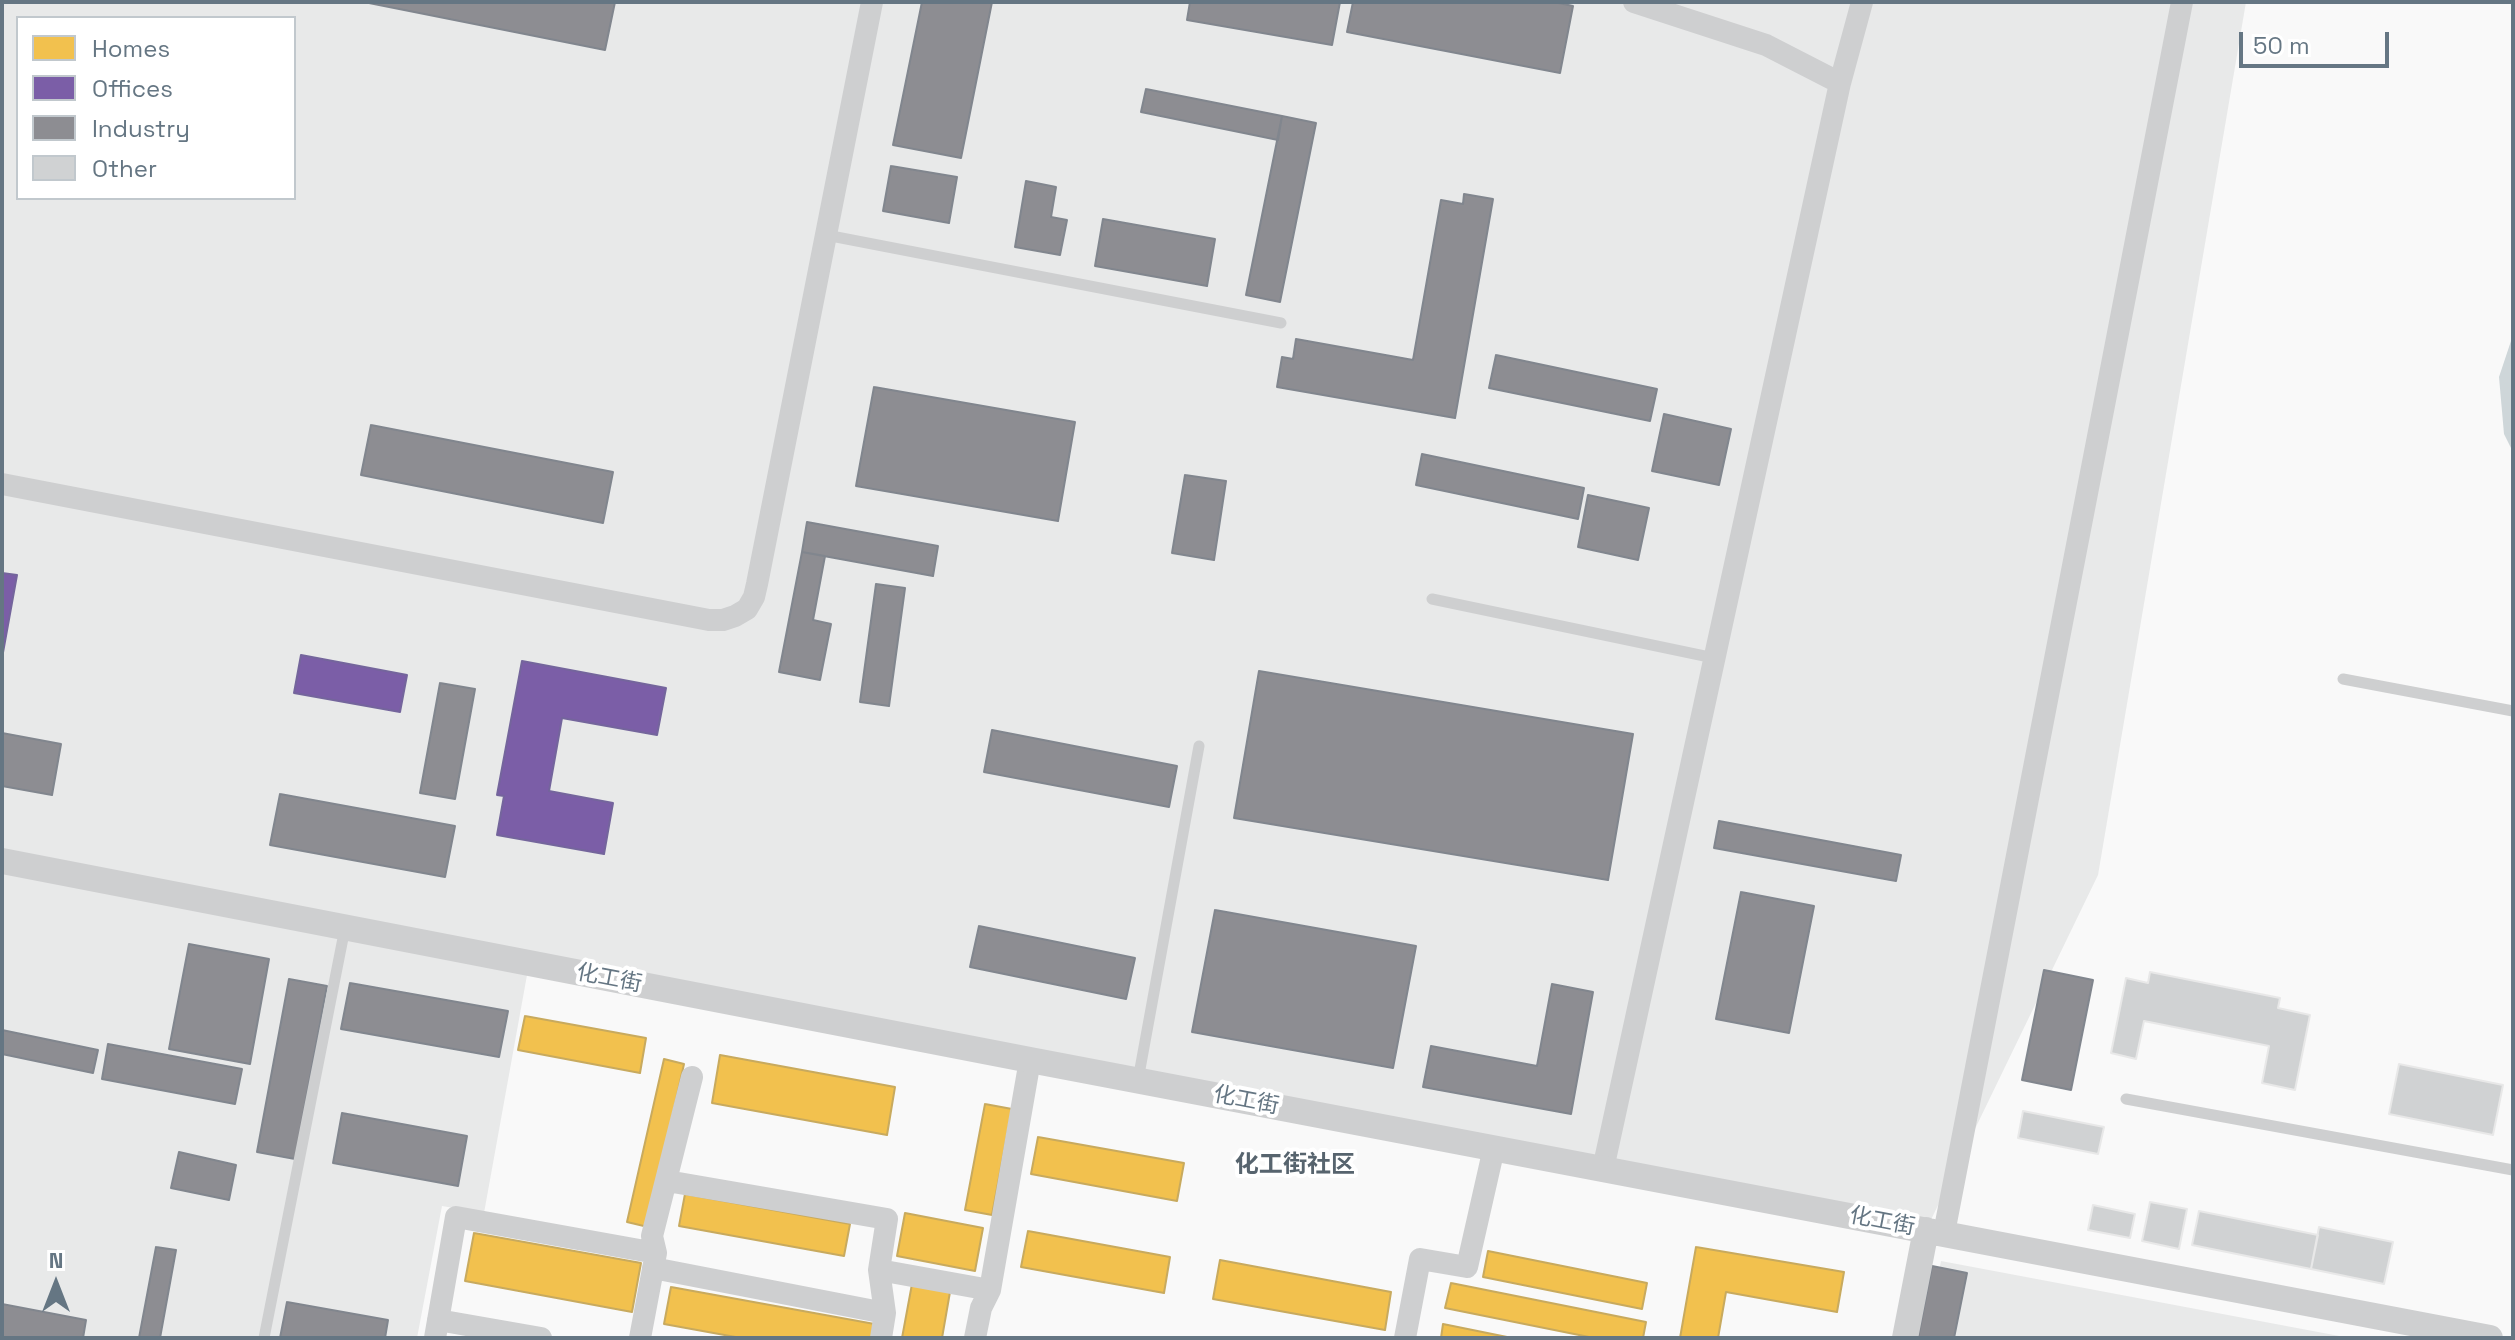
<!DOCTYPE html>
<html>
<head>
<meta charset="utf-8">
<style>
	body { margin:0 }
	#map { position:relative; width:2515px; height:1340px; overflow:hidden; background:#f9f9f9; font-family:"Space Grotesk",sans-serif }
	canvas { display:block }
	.frame { position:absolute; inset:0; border:4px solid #657683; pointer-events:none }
	.legend { position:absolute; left:16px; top:16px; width:280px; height:184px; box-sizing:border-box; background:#fff; border:2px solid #c1c8cd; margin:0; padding:10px 14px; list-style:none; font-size:24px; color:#657683 }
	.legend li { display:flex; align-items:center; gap:16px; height:40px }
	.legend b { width:40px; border:2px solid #c1c8cd }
	.north { position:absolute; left:16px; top:1244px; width:80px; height:80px; -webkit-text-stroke:6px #fff; paint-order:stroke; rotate:0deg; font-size:22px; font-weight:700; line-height:32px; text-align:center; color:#657683 }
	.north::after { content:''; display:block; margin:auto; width:28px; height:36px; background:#657683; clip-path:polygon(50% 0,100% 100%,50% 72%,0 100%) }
	.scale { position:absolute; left:2239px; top:32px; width:150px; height:36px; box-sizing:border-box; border:4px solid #657683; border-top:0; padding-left:10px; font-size:24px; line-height:28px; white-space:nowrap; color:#657683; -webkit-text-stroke:6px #fff; paint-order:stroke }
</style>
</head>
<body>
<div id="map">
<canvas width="2515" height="1340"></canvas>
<div class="frame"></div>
<ul class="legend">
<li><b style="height:22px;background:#f2c14e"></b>Homes</li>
<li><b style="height:22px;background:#7b5ea7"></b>Offices</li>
<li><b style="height:22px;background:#8d8d92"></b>Industry</li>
<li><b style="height:22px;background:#d0d2d3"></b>Other</li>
</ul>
<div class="north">N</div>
<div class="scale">50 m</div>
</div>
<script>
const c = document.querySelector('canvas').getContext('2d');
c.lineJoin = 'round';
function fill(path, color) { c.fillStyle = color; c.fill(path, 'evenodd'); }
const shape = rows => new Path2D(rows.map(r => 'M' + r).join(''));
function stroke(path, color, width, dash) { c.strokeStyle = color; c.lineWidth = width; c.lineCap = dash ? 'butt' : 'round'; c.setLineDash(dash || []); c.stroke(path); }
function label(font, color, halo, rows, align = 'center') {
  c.font = font + ' "Space Grotesk","Noto Sans SC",sans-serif'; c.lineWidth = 8; c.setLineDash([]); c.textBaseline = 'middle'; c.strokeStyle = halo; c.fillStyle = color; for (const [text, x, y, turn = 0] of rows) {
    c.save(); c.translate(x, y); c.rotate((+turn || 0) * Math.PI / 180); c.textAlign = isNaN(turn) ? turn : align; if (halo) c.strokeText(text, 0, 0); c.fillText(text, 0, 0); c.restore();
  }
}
fill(shape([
	[2,2,2246,2,2098,875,1926,1230,529,964,484,1213,442,1206,417,1338,2,1338],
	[18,18,294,18,294,198,18,198],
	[1941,1261,2350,1338,1926,1338]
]), '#e8e9e9');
fill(shape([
	[2513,335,2513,452,2504,434,2499,377]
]), '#ced6d9');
const homes = shape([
	[525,1016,646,1038,640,1073,518,1050,525,1016],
	[720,1055,895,1087,887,1135,712,1103,720,1055],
	[664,1059,684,1064,648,1227,627,1222,664,1059],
	[985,1104,1012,1109,992,1215,965,1210,985,1104],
	[1038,1137,1184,1163,1177,1201,1031,1174,1038,1137],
	[685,1194,850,1224,844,1256,679,1226,685,1194],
	[905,1213,983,1228,975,1271,897,1256,905,1213],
	[1028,1231,1170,1257,1164,1293,1021,1267,1028,1231],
	[474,1233,641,1263,632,1312,465,1281,474,1233],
	[1696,1247,1844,1272,1837,1312,1726,1292,1718,1338,1680,1338,1696,1247],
	[1488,1251,1647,1283,1642,1309,1483,1277,1488,1251],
	[1220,1260,1391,1292,1385,1330,1213,1299,1220,1260],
	[1451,1283,1646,1322,1643,1338,1594,1338,1445,1308,1451,1283],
	[912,1284,950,1292,942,1338,902,1338,912,1284],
	[671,1287,880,1325,877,1338,741,1338,664,1324,671,1287],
	[1443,1324,1512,1338,1441,1338,1443,1324]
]);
fill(homes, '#f2c14e');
stroke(homes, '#c8aa5e', 2);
const offices = shape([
	[2,573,17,575,2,658,2,573],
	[301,655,407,675,400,712,294,693,301,655],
	[522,661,666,688,657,735,562,718,549,791,613,803,604,854,497,835,504,796,497,795,522,661]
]);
fill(offices, '#7b5ea7');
stroke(offices, '#74659c', 2);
const industry = shape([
	[364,2,615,2,605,50,364,2],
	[922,2,992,2,961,158,893,145,922,2],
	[1190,2,1340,2,1332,45,1187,20,1190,2],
	[1353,2,1554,2,1573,6,1560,73,1347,32,1353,2],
	[1146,89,1282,116,1278,140,1141,112,1146,89],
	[1282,116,1316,123,1280,302,1246,295,1282,116],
	[891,166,957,177,949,223,883,211,891,166],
	[1026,181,1056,187,1051,217,1067,220,1060,255,1015,247,1026,181],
	[1464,194,1493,199,1455,418,1277,387,1282,357,1293,359,1296,339,1413,360,1441,200,1463,204,1464,194],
	[1103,219,1215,239,1207,286,1095,266,1103,219],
	[1496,355,1657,389,1650,421,1489,388,1496,355],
	[874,387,1075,422,1058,521,856,486,874,387],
	[1664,414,1731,429,1719,485,1652,471,1664,414],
	[371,425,613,472,603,523,361,475,371,425],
	[1422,454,1584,488,1578,519,1416,485,1422,454],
	[1185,475,1226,481,1214,560,1172,553,1185,475],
	[1588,495,1649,508,1638,560,1578,547,1588,495],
	[807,522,938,546,933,576,802,552,807,522],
	[802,552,825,556,813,620,831,624,820,680,779,672,802,552],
	[876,584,905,588,889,706,860,702,876,584],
	[1259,671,1633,734,1608,880,1234,818,1259,671],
	[440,683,475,689,455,799,420,793,440,683],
	[992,730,1177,766,1169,807,984,772,992,730],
	[2,733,61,744,52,795,2,786,2,733],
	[280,794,455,826,445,877,270,845,280,794],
	[1719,821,1901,855,1896,881,1714,848,1719,821],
	[1741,892,1814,906,1789,1033,1716,1019,1741,892],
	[1215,910,1416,946,1393,1068,1192,1032,1215,910],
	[979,926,1135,958,1126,999,970,967,979,926],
	[189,944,269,959,250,1064,169,1049,189,944],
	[2044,970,2093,980,2071,1090,2022,1080,2044,970],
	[289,979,327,986,295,1159,257,1152,289,979],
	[350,983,508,1011,499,1057,341,1029,350,983],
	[1552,984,1593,992,1571,1114,1423,1087,1431,1046,1537,1066,1552,984],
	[2,1030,98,1050,93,1073,2,1054,2,1030],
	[108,1044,242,1069,235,1104,102,1079,108,1044],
	[342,1113,467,1136,458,1186,333,1163,342,1113],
	[179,1152,236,1165,229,1200,171,1188,179,1152],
	[156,1247,176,1250,160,1338,139,1338,156,1247],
	[1932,1266,1967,1273,1954,1338,1918,1338,1932,1266],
	[287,1302,388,1320,385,1338,280,1338,287,1302],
	[2,1304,86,1320,83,1338,2,1338,2,1304]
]);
fill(industry, '#8d8d92');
stroke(industry, '#81868e', 2);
const building = shape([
	[2150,972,2280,998,2278,1008,2310,1015,2295,1090,2262,1083,2269,1046,2144,1021,2136,1059,2111,1053,2126,978,2148,983,2150,972],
	[2399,1064,2503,1085,2493,1135,2389,1114,2399,1064],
	[2023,1111,2104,1127,2098,1154,2018,1138,2023,1111],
	[2150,1202,2187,1209,2179,1249,2142,1241,2150,1202],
	[2093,1205,2135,1214,2130,1238,2088,1230,2093,1205],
	[2199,1211,2318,1235,2311,1269,2192,1245,2199,1211],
	[2319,1227,2393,1242,2384,1284,2311,1269,2319,1227]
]);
fill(building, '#d0d2d3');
stroke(building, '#e8e8e8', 2);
stroke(shape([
	[826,235,1281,323],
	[1432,599,1714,658],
	[2343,679,2513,711],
	[1138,1080,1199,746],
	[2126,1099,2513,1170],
	[264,1338,345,928]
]), '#cecfd0', 11);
stroke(shape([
	[1840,83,1862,2],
	[2,484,709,620,723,620,735,616,747,609,754,597,757,584,872,2],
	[1603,1169,1840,83,1766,45,1634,2],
	[667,1181,887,1219,879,1270,885,1313,881,1338],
	[1944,1233,2182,2],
	[656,1253,652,1236,692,1077],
	[653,1268,885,1313],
	[879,1270,990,1290],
	[438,1320,541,1338],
	[435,1338,456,1217,656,1253,640,1338],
	[975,1338,981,1308,990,1290,1030,1060],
	[1405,1338,1420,1259,1467,1267,1494,1148]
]), '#cecfd0', 22);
stroke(shape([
	[2,861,1030,1060,2490,1338],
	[1905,1338,1926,1230]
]), '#cecfd0', 26);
label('22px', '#657683', '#fff', [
	["化工街",609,979,11],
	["化工街",1246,1101,11],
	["化工街",1882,1222,11]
]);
label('bold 24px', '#57646e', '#fff', [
	["化工街社区",1295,1165]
]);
</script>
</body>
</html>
